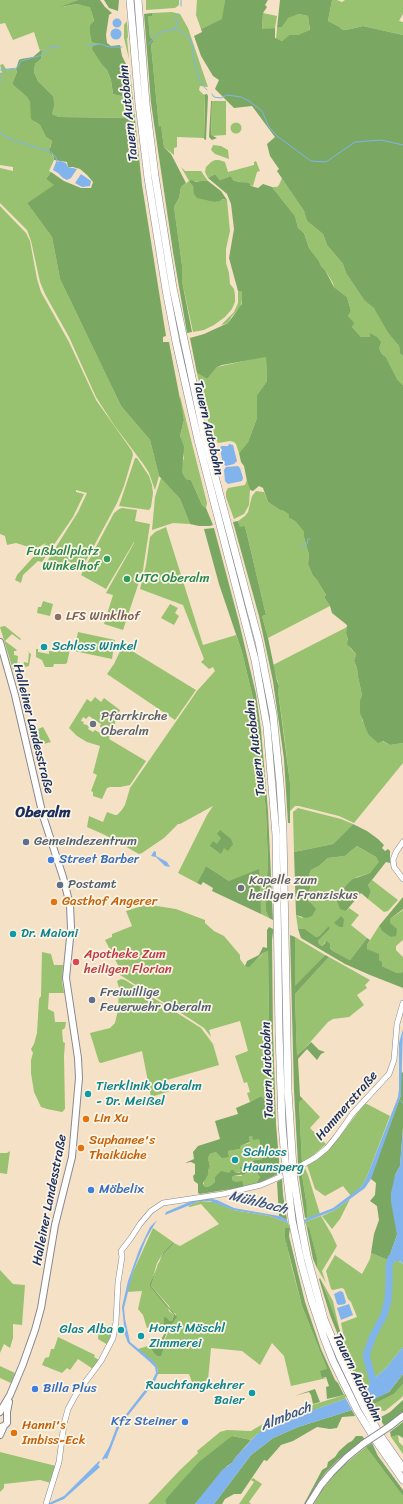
<!DOCTYPE html>
<html>
<head>
<meta charset="utf-8">
<style>
	body { margin:0 }
	canvas { display:block; background:#f5e1c5 }
</style>
</head>
<body>
<canvas width="403" height="1504"></canvas>
<script>
const c = document.querySelector('canvas').getContext('2d');
c.lineJoin = 'round';
function fill(path, color) { c.fillStyle = color; c.fill(path, 'evenodd'); }
const shape = rows => new Path2D(rows.map(r => 'M' + r).join(''));
function stroke(path, color, width, dash) { c.strokeStyle = color; c.lineWidth = width; c.lineCap = dash ? 'butt' : 'round'; c.setLineDash(dash || []); c.stroke(path); }
function label(font, color, halo, rows, align = 'center') {
  c.font = font + ' Sriracha,sans-serif'; c.lineWidth = 3.5; c.setLineDash([]); c.textBaseline = 'middle'; c.strokeStyle = halo; c.fillStyle = color; for (const [text, x, y, turn = 0] of rows) {
    c.save(); c.translate(x, y); c.rotate((+turn || 0) * Math.PI / 180); c.textAlign = isNaN(turn) ? turn : align; if (halo) c.strokeText(text, 0, 0); c.fillText(text, 0, 0); c.restore();
  }
}
fill(shape([
	[0,0,78,0,62,7,77,4,90,6,94,22,90,25,90,33,100,44,99,45,103,66,107,70,111,80,113,94,128,98,131,118,59,117,52,114,53,105,53,96,38,81,34,72,35,64,41,59,42,52,40,51,34,32,13,40,5,23,0,24],
	[146,0,179,0,179,5,175,8,146,10],
	[197,0,225,0,223,19,201,29,196,15],
	[332,0,337,0,342,2,345,0,403,0,403,14,399,21,403,22,403,35,363,26,351,29,343,30,338,26,328,21],
	[172,12,180,14,188,28,208,87,200,86,199,90,205,96,204,138,177,137,177,147,174,148,174,155,164,147,161,127,159,127,151,45,154,41,150,37,148,16,152,16,152,13],
	[263,13,277,16,275,28,262,30],
	[299,14,308,16,310,31,298,35,289,35,282,41,276,39,277,28,282,27,287,18],
	[127,21,128,37,127,39,129,59,124,38,124,25],
	[3,64,6,69,16,69,17,72,12,84,27,97,30,102,35,122,40,125,46,137,52,141,50,147,54,160,49,171,51,172,46,179,55,185,27,203,52,237,60,279,121,406,150,440,159,476,155,490,149,473,144,465,114,425,96,397,69,337,45,294,40,282,31,241,27,230,0,203,0,168,13,171,13,167,0,165,0,73,2,73,0,65],
	[212,101,226,101,226,135,211,136],
	'230.5 128a5.5 5.5 0 1 1 11 0a5.5 5.5 0 1 1-11 0Z',
	[213,145,221,146,228,150,229,159,215,154,211,150],
	[215,160,219,160,225,162,228,172,254,165,254,162,256,161,260,171,257,172,253,186,233,180,231,176,220,180,215,174,208,178,205,172,206,167,211,162],
	[181,167,185,171,201,171,208,181,189,182,193,186,194,191,207,199,215,202,221,199,227,200,230,231,226,249,226,263,229,273,230,284,234,289,235,295,235,302,232,309,225,317,214,325,204,330,193,332,182,281,182,265,174,207,179,198,181,187,189,181],
	[282,178,304,211,307,221,323,234,327,245,343,264,346,273,364,300,374,307,388,333,399,346,400,352,403,356,403,385,397,379,386,357,382,354,379,348,369,333,370,338,361,337,352,327,348,316,351,311,347,297,334,287,333,283,325,270,321,266,319,261,309,248,304,233,298,228,295,216,272,187,277,187,279,185],
	[0,206,26,233,30,241,37,279,41,292,69,342,96,400,132,451,133,455,124,486,117,503,81,570,46,563,78,512,87,493,76,490,76,492,84,494,73,517,42,562,38,561,23,575,21,583,15,580,17,575,46,543,35,549,16,543,7,545,5,536,0,534],
	[238,291,243,292,241,307,232,316,228,323,221,325,234,312,238,303],
	[266,356,267,381,257,395,257,418,248,442,239,453,236,444,234,442,230,441,218,443,210,430,197,373,207,379,217,367],
	[180,396,207,503,206,508,202,505,191,480,186,479,182,472,182,464,184,458,180,436,184,420,180,403],
	[135,458,137,458,149,476,152,485,153,493,151,507,149,510,119,506],
	[161,478,180,499,190,524,173,523,152,530,155,497],
	[247,480,250,490,249,505,244,514,234,519,226,497,226,492,228,488,245,485],
	[256,491,264,492,268,502,280,510,284,511,289,515,289,518,295,521,304,532,304,537,309,555,308,564,313,576,317,580,326,595,324,597,330,606,268,638,262,616,266,615,245,526,240,528,238,521,245,516,248,512,252,496],
	[122,508,137,510,135,521,150,524,143,570,123,630,104,624,113,595,106,593,134,543,134,542,106,589,81,575,114,513,119,509],
	[166,527,203,645,236,635,242,652,252,694,262,767,266,811,268,865,266,887,266,911,269,918,261,914,229,881,206,866,197,883,178,873,207,815,213,806,180,824,178,824,164,838,142,853,139,854,105,835,87,827,89,816,103,822,107,812,115,815,117,815,121,811,125,805,130,788,197,691,215,671,213,667,209,669,201,662,204,659,183,605,140,589,146,565,150,537,155,532],
	[43,601,53,604,50,616,37,613,38,607,41,607],
	[170,604,178,608,175,613,179,616,174,625,161,618],
	[5,626,21,639,20,640,12,634,5,641,17,650,16,651,14,651,14,655,18,656,17,665,23,666,24,662,28,663,29,652,27,651,31,654,29,666,13,670,0,627],
	[347,627,346,633,350,648,356,654,354,661,357,668,358,677,362,695,360,700,362,720,367,727,368,734,390,745,403,743,403,763,354,823,339,816,299,806,295,806,290,811,290,783,284,734,278,691,279,686,273,665],
	[78,632,115,640,112,659,74,651],
	[59,647,70,649,67,663,65,664,54,664,53,667,45,667,42,660,36,657,36,649,38,649,38,652,49,654,49,651,58,652],
	[122,647,132,651,196,690,175,720,107,674,114,664],
	[95,697,101,702,104,698,120,710,109,739,146,761,130,785,120,787,110,787,107,788,102,799,93,796,93,792,91,791,97,775,93,773,100,746,87,742,77,736,69,728,87,699,91,702],
	[89,716,101,724,100,726,102,730,100,732,98,732,95,730,93,732,88,729,89,727,87,725,83,724,84,722,81,721,83,717,86,719],
	[43,727,51,742,36,746,35,745,39,734,38,729],
	[298,808,341,819,353,824,333,844,294,852,293,812],
	[357,846,376,857,380,862,370,873,357,877,347,884,336,898,346,911,349,908,359,915,351,925,367,938,350,960,333,951,325,942,322,946,319,944,318,941,330,929,329,927,319,936,316,937,305,929,298,929,296,915,302,918,310,903,308,895,311,885,309,875,311,870,319,866,328,858,345,856],
	[372,880,398,900,388,911,384,912,368,899,371,891,368,885],
	[145,905,150,905,176,909,205,920,205,923,214,931,224,936,240,955,240,959,245,966,252,963,261,956,263,953,268,951,270,1089,272,1106,261,1096,250,1102,247,1093,250,1092,247,1082,244,1083,235,1056,248,1051,240,1021,209,1030,211,1037,204,1028,192,1020,120,975,122,973,105,940,112,937,112,934,132,926,126,911],
	[403,910,403,940,396,946,396,950,403,957,403,971,401,973,397,973,382,966,379,960,367,949,367,945,379,926,382,931,390,923,390,919],
	[295,937,325,955,295,987],
	[42,952,51,954,54,965,63,965,62,982,64,993,49,993,48,1009,54,1012,55,1022,66,1022,65,1028,62,1030,63,1042,65,1043,64,1056,65,1109,62,1112,47,1109,41,1107,34,1092,31,1073,31,1060,33,1053,31,1049,34,1044,37,1033,39,999,41,996],
	[329,957,370,980,365,985,367,988,357,995,364,1005,349,1017,333,1019,328,1022,297,1057,295,994],
	[121,979,125,980,201,1028,213,1044,219,1065,167,1080,170,1091,151,1097,142,1051,101,1063,99,1062,90,1033,110,1028,115,1023,118,1010,119,991,120,991,117,981],
	[303,1099,320,1117,310,1128,326,1144,310,1158,302,1163,299,1102],
	[365,1103,390,1116,366,1179,361,1187,351,1196,343,1186,325,1196,315,1189,307,1165,324,1153,340,1136],
	[252,1136,259,1139,262,1159,250,1161,260,1177,257,1182,257,1184,244,1187,233,1181,232,1178,233,1176,242,1176,241,1172,236,1173,231,1170,230,1173,215,1177,215,1182,210,1186,206,1187,204,1186,204,1179,207,1177,208,1170,210,1167,208,1158,210,1154,216,1152,229,1157,228,1151,240,1149,239,1146,250,1143,249,1137],
	[10,1151,7,1174,0,1173,0,1153,7,1153],
	[303,1167,305,1168,308,1175,320,1214,306,1219,306,1200,301,1169],
	[350,1199,340,1219,332,1229,322,1216,335,1210],
	[200,1201,215,1202,233,1210,270,1216,288,1223,290,1228,285,1228,285,1237,292,1268,302,1306,327,1369,322,1378,327,1378,291,1386,284,1356,272,1343,260,1365,242,1351,211,1348,208,1380,193,1385,189,1374,158,1374,157,1366,138,1349,151,1345,151,1348,162,1346,176,1314,172,1312,169,1306,151,1286,158,1264,164,1254,174,1243,180,1246,219,1224,201,1204,190,1207,188,1206],
	[321,1216,332,1235,337,1246,322,1271,326,1283,317,1268,317,1258,309,1228,307,1228,305,1222],
	[153,1228,173,1242,163,1253,157,1263,150,1287,167,1306,169,1311,174,1315,172,1321,163,1321,163,1325,147,1328,143,1315,138,1309,142,1291,127,1292,133,1272],
	[371,1253,388,1260,386,1265,396,1261,399,1261,403,1264,403,1347,386,1368,376,1377,364,1391,345,1399,322,1407,257,1434,251,1440,232,1436,165,1500,166,1504,148,1504,180,1470,198,1453,197,1451,220,1432,227,1430,251,1431,261,1425,293,1411,344,1395,360,1385,347,1359,340,1340,344,1338,341,1323,357,1317,351,1302,348,1299,344,1289,342,1288,333,1290,331,1289,326,1271,335,1255,362,1274,370,1259],
	[0,1270,13,1284,25,1285,22,1325,13,1324,13,1338,10,1348,4,1344,0,1353],
	[320,1278,333,1301,340,1332,325,1290],
	[99,1329,112,1332,108,1345,98,1339],
	[58,1337,95,1355,94,1357,99,1360,93,1369,78,1359,70,1370,67,1368,62,1373,42,1365,45,1358,49,1357,51,1349,54,1349],
	[0,1366,15,1373,11,1383,0,1378],
	[403,1384,403,1396,400,1399,385,1411,376,1410,372,1405,394,1394],
	[398,1435,399,1442,403,1446,403,1454,391,1437],
	[366,1447,403,1496,403,1504,314,1504,323,1489,339,1469],
	[0,1452,56,1466,51,1483,40,1480,4,1484,4,1488,0,1492],
	[253,1478,262,1484,249,1502,251,1504,239,1504,254,1482,251,1480]
]), '#98c26f');
fill(shape([
	[78,0,100,0,105,7,112,13,109,15,106,35,107,43,111,46,120,45,122,56,130,72,142,185,166,336,163,337,163,342,169,342,184,420,180,436,184,447,182,472,186,479,191,480,202,505,206,508,213,525,210,526,199,526,190,524,180,499,159,476,150,440,121,406,60,279,52,237,27,203,54,185,46,179,51,172,64,181,81,188,91,188,93,182,87,175,80,169,73,167,68,167,67,162,54,160,53,155,49,152,52,141,46,137,40,125,31,119,30,102,27,97,12,84,17,72,16,69,19,60,21,59,33,57,40,51,42,51,41,59,35,64,34,72,38,81,53,96,54,105,52,114,59,117,131,118,128,98,113,94,111,80,107,70,103,66,92,49,93,46,100,44,92,42,90,33,90,25,94,21,90,7,77,4,60,7],
	[104,0,119,0,118,11,109,8],
	[225,0,268,0,265,5,267,7,263,13,262,29,275,28,275,38,282,41,289,35,298,35,310,30,308,16,299,14,288,18,282,27,277,28,280,0,332,0,328,21,338,26,343,30,351,29,363,26,403,35,403,356,400,353,399,346,388,333,374,308,364,300,346,273,343,264,327,245,323,234,307,221,304,211,277,171,279,169,270,156,267,144,275,137,252,106,234,108,215,89,219,80,213,76,201,56,194,36,202,32,201,29,222,19],
	[152,13,152,16,148,16,150,37,154,41,151,45,159,127,161,126,164,147,171,154,186,183,181,187,179,198,174,207,182,265,182,281,192,332,187,333,173,252,151,103,144,14],
	[207,94,208,96,206,140,204,139,205,105,205,96,203,95],
	[211,101,212,101,211,135,217,138,212,140,209,137],
	[215,174,220,180,231,176,233,180,239,182,249,183,251,186,258,188,263,184,272,187,295,216,298,228,304,233,309,248,319,261,321,266,325,270,334,287,347,297,351,311,348,316,354,323,352,327,361,337,370,337,369,333,377,337,381,342,379,348,382,354,386,357,397,379,403,385,403,743,390,745,383,741,378,743,368,734,360,713,360,700,362,695,358,677,357,668,354,661,356,654,347,644,348,640,346,633,347,625,332,613,330,606,324,597,326,595,317,580,313,576,308,564,309,555,304,537,304,532,295,521,289,518,289,515,284,511,280,510,268,502,263,488,259,486,253,491,250,490,247,481,244,466,241,462,239,453,248,442,257,418,257,395,267,381,266,357,222,365,217,367,207,379,197,373,190,338,204,334,228,323,242,304,242,292,238,291,229,258,234,229,231,204,227,194,208,178],
	[191,180,196,182,201,181,208,181,221,191,227,200,222,199,220,201,215,202,197,198,194,194,193,186,189,182],
	[238,521,240,527,245,526,266,615,262,616,268,638,277,681,279,686,278,691,290,783,290,823,288,823,284,759,273,681,259,616,233,522],
	[214,528,239,622,256,694,261,730,268,811,273,920,269,918,266,911,266,887,268,865,266,811,258,730,252,694,242,652,219,584,204,529],
	[353,824,367,831,378,839,384,845,382,848,385,851,388,849,390,851,390,863,386,862,368,885,371,891,368,899,361,893,346,911,340,909,336,898,347,884,353,879,370,873,379,862,376,857,357,846,345,856,328,858,319,866,311,870,309,875,312,881,308,895,308,900,316,909,312,916,306,918,296,915,294,852,333,844],
	[220,830,231,839,233,844,228,851,224,848,221,854,210,846,213,841,217,844,221,838,217,834],
	[206,866,229,881,259,869,261,914,212,891,213,888,203,882,201,885,197,883],
	[403,897,403,909,390,919,390,923,397,929,396,936,391,937,382,931,379,926],
	[341,916,344,919,343,927,340,927,334,923],
	[329,926,330,929,318,941,319,944,322,946,327,941,330,944,330,948,333,951,350,960,367,938,370,940,367,945,367,949,379,954,379,960,382,962,382,966,397,973,401,973,403,971,403,988,370,975,345,964,301,938,298,929,305,929,316,937,319,936],
	[269,927,273,929,273,932,272,940,273,1033,276,1124,280,1173,257,1184,257,1182,260,1177,253,1168,251,1169,250,1161,262,1159,259,1139,253,1140,252,1136,249,1137,250,1142,240,1146,240,1149,228,1151,229,1157,222,1158,216,1152,210,1154,208,1158,210,1167,208,1170,208,1175,203,1183,204,1186,206,1187,210,1186,215,1182,215,1177,221,1171,229,1173,231,1170,233,1170,236,1173,239,1173,241,1172,240,1166,245,1171,245,1174,233,1176,232,1178,233,1181,237,1182,242,1181,244,1187,200,1194,198,1193,198,1184,194,1181,193,1176,195,1174,195,1164,191,1162,185,1163,194,1159,193,1152,198,1146,220,1139,215,1121,238,1114,236,1108,250,1102,261,1096,272,1106,270,1089,268,951,263,953,249,967,245,966,247,961,259,955,263,947,267,948,267,930],
	[290,935,295,937,295,986,325,955,329,957,295,994,297,1056,311,1042,319,1050,325,1052,321,1054,317,1060,307,1049,298,1059,300,1096,303,1099,299,1102,302,1163,298,1164,294,1091],
	[401,1071,403,1073,403,1128,400,1166,395,1175,397,1235,388,1260,371,1253,374,1234,379,1220,377,1206,370,1201,375,1195,376,1183,371,1179,371,1177,401,1095],
	[301,1169,306,1200,307,1217,305,1218,298,1170],
	[282,1179,283,1195,287,1220,279,1216,277,1182],
	[309,1227,317,1258,317,1268,313,1259,307,1228],
	[285,1228,290,1228,289,1236,305,1302,321,1349,335,1380,338,1383,344,1395,327,1399,326,1387,329,1386,326,1377,322,1378,320,1371,327,1369,302,1306,285,1238],
	[173,1242,174,1243,164,1254,158,1264,151,1286,177,1317,168,1329,163,1342,162,1346,163,1350,161,1356,158,1356,155,1354,151,1348,151,1345,160,1343,163,1336,166,1332,166,1329,163,1325,164,1317,167,1318,169,1321,172,1321,174,1315,150,1287,150,1284,163,1253],
	[320,1278,325,1290,343,1339,340,1340,330,1315,319,1279],
	[403,1374,403,1384,394,1394,372,1405,369,1401,389,1392],
	[315,1389,320,1402,313,1404,311,1395,309,1392,294,1396],
	[403,1400,403,1412,390,1422,385,1426,383,1424,381,1420,381,1417,390,1412],
	[352,1410,355,1416,342,1417,337,1428,330,1429,317,1427,293,1441,281,1445,267,1461,264,1460,241,1494,234,1494,225,1499,222,1504,214,1504,251,1455,273,1438,298,1427],
	[403,1422,403,1438,398,1435,391,1437,390,1432],
	[232,1436,251,1440,236,1457,232,1463,227,1466,195,1504,166,1504,165,1500,199,1462],
	[356,1436,362,1436,365,1439,339,1459,326,1472,315,1487,306,1504,304,1504,322,1470,327,1467,328,1462,335,1457,339,1451,348,1443,352,1441],
	[372,1443,378,1456,403,1490,403,1496,366,1447]
]), '#7aa862');
fill(shape([
	'112.5 23a4.5 4.5 0 1 1 9 0a4.5 4.5 0 1 1-9 0Z',
	'110.5 34a5.5 5.5 0 1 1 11 0a5.5 5.5 0 1 1-11 0Z',
	[60,161,66,163,68,167,77,169,71,178,67,180,63,178,58,173,53,170,56,162],
	[81,174,91,181,90,186,82,187,75,183],
	[229,444,233,445,237,461,234,464,226,466,223,464,220,449,221,446,228,446],
	[238,466,240,468,243,478,242,481,228,484,225,481,224,470,226,467],
	[154,851,156,852,156,856,167,862,170,867,165,866,156,857,151,856],
	[403,1029,401,1095,371,1179,365,1188,335,1210,305,1222,304,1220,308,1218,333,1208,361,1187,366,1179,398,1097,399,1089,399,1043],
	[403,1128,403,1264,400,1261,396,1261,389,1266,386,1265,397,1235,391,1202,391,1193,395,1175,400,1166],
	[207,1198,217,1200,234,1208,279,1216,287,1220,288,1223,270,1216,233,1210,210,1201,200,1201,165,1215,166,1212,187,1203,196,1200],
	[157,1220,146,1239,133,1272,124,1308,125,1319,130,1342,152,1360,157,1366,158,1374,154,1383,122,1423,118,1430,107,1459,105,1458,103,1460,102,1459,109,1447,117,1426,152,1381,156,1373,155,1367,150,1362,128,1343,125,1335,122,1307,128,1281,139,1250,150,1227],
	[340,1291,343,1292,346,1302,345,1304,339,1305,337,1304,334,1294],
	[349,1304,353,1315,341,1320,337,1308],
	[403,1347,403,1374,389,1392,352,1410,298,1427,273,1438,251,1455,214,1504,195,1504,222,1470,232,1463,236,1457,257,1434,269,1427,322,1407,345,1399,364,1391,376,1377,386,1368],
	[99,1461,100,1462,98,1465,100,1467,64,1499,52,1504,47,1504,64,1496]
]), '#81b3ed');
fill(shape([
	[362,1390,369,1403,353,1412,345,1397]
]), '#f5e1c5');
stroke(shape([
	[181,0,181,6],
	[172,30,177,25,178,22,175,18,178,14],
	[149,44,155,37,161,32,177,29,184,33,190,39,193,48,192,52,200,82,207,90],
	[87,45,101,44,109,47,122,47],
	[0,70,17,68,21,61,42,55,50,47,60,46],
	[0,72,0,84],
	[212,94,214,97,221,98,227,95,241,97,249,101,262,111,269,127,277,136,311,161,326,162,355,142,381,140,403,145],
	[0,131,2,134,10,139,51,152,56,157,57,162],
	[300,548,307,544,308,539,310,539],
	[399,1099,403,1103]
]), '#81b3ed', 1);
stroke(shape([
	[375,1389,366,1355,373,1336,384,1315,388,1300,389,1284,389,1266,391,1258]
]), '#81b3ed', 7);
const minor = shape([
	[403,842,396,852,393,860,394,867,403,879],
	[46,1504,59,1462,64,1424,68,1409,75,1396,101,1361,113,1338,116,1322,118,1282,122,1257,121,1251,131,1238,140,1224,151,1211,163,1203,223,1194,261,1185,289,1173,316,1157,327,1148,336,1137,353,1113,389,1074,394,1060,397,1024,403,1003]
]);
const major = shape([
	[0,642,15,695,43,816,63,877,70,905,71,928,66,978,78,1058,79,1078,72,1157,55,1225,41,1308,35,1330,23,1364,10,1395,0,1412],
	[390,1426,403,1416],
	[0,1427,4,1426,7,1423,7,1412,9,1402],
	[0,1435,4,1426],
	[309,1504,321,1485,331,1473,347,1457,363,1444]
]);
const highway = shape([
	[130,0,139,104,148,178,166,290,176,342,198,440,255,660,267,727,276,835,279,1033,282,1124,286,1171],
	[138,0,146,104,155,176,173,288,205,439,259,642,273,714,280,783,283,832,288,1091,293,1168],
	[293,1173,301,1225,307,1256,324,1319,340,1357,364,1407,382,1438,403,1468],
	[287,1177,292,1220,301,1262,312,1302,324,1338,333,1361,357,1410,376,1441,403,1480]
]);
stroke(minor, '#888892', 6);
stroke(major, '#888892', 8);
stroke(highway, '#888892', 8);
stroke(minor, '#fff', 5);
stroke(major, '#fff', 6);
stroke(highway, '#fff', 7);
const majorBridge = shape([
	[363,1444,390,1426]
]);
const highwayBridge = shape([
	[293,1168,293,1173],
	[286,1171,287,1177]
]);
stroke(majorBridge, '#888892', 8, []);
stroke(highwayBridge, '#888892', 8, []);
stroke(majorBridge, '#fff', 6);
stroke(highwayBridge, '#fff', 7);
for (const [x, y, r, color] of [
	[107,559,4,"#2e9e5b"],
	[127,579,4,"#2e9e5b"],
	[58,617,4,"#8d6e63"],
	[44,647,4,"#0f9aa8"],
	[93,724,4,"#6b7280"],
	[26,842,4,"#5c6f8a"],
	[51,860,4,"#3f7fe0"],
	[60,885,4,"#5c6f8a"],
	[241,888,4,"#6b7280"],
	[54,902,4,"#e8710a"],
	[13,934,4,"#0f9aa8"],
	[76,962,4,"#e0444e"],
	[92,1000,4,"#5c6f8a"],
	[88,1094,4,"#0f9aa8"],
	[86,1119,4,"#e8710a"],
	[81,1148,4,"#e8710a"],
	[235,1160,4,"#0f9aa8"],
	[91,1190,4,"#3f7fe0"],
	[121,1330,4,"#0f9aa8"],
	[141,1336,4,"#0f9aa8"],
	[35,1389,4,"#3f7fe0"],
	[252,1393,4,"#0f9aa8"],
	[185,1422,4,"#3f7fe0"],
	[14,1433,4,"#e8710a"]
]) { const dot = new Path2D(); dot.arc(x, y, r, 0, 2 * Math.PI); c.fillStyle = color; c.fill(dot); stroke(dot, '#fcf5e5', 1.5); }
label('13px', '#1b2f5e', '#fcf5e5', [
	["Tauern Autobahn",129,113,-96],
	["Tauern Autobahn",208,428,77],
	["Halleiner Landesstraße",33,729,76],
	["Tauern Autobahn",256,748,-97],
	["Tauern Autobahn",268,1070,-92],
	["Hammerstraße",347,1106,-49],
	["Halleiner Landesstraße",50,1200,-79],
	["Tauern Autobahn",357,1378,64]
]);
label('13px', '#27864d', '#fcf5e5', [
	["Fußballplatz",99,552],
	["Winkelhof",99,567],
	["UTC Oberalm",135,579,"left"]
], 'right');
label('13px', '#785e54', '#fcf5e5', [
	["LFS Winklhof",66,617]
], 'left');
label('13px', '#0d838f', '#fcf5e5', [
	["Schloss Winkel",52,647],
	["Dr. Maioni",21,934],
	["Tierklinik Oberalm",96,1087],
	["- Dr. Meißel",96,1102],
	["Schloss",243,1153],
	["Haunsperg",243,1168],
	["Horst Möschl",149,1329],
	["Zimmerei",149,1344],
	["Glas Alba",113,1330,"right"],
	["Rauchfangkehrer",244,1386,"right"],
	["Baier",244,1401,"right"]
], 'left');
label('13px', '#5b616d', '#fcf5e5', [
	["Pfarrkirche",101,717],
	["Oberalm",101,732],
	["Kapelle zum",249,881],
	["heiligen Franziskus",249,896]
], 'left');
label('13px', '#4e5e75', '#fcf5e5', [
	["Gemeindezentrum",34,842],
	["Postamt",68,885],
	["Freiwillige",100,993],
	["Feuerwehr Oberalm",100,1008]
], 'left');
label('13px', '#366cbe', '#fcf5e5', [
	["Street Barber",59,860],
	["Möbelix",99,1190],
	["Billa Plus",43,1389],
	["Kfz Steiner",177,1422,"right"]
], 'left');
label('13px', '#c56008', '#fcf5e5', [
	["Gasthof Angerer",62,902],
	["Lin Xu",94,1119],
	["Suphanee's",89,1141],
	["Thaiküche",89,1156],
	["Hanni's",22,1426],
	["Imbiss-Eck",22,1441]
], 'left');
label('13px', '#be3a42', '#fcf5e5', [
	["Apotheke Zum",84,955],
	["heiligen Florian",84,970]
], 'left');
label('italic 14px', '#3a5789', '#fcf5e5', [
	["Mühlbach",258,1203,14],
	["Almbach",286,1417,-22]
]);
label('bold 15px', '#1b2f5e', '#fcf5e5', [
	["Oberalm",43,813]
]);
</script>
</body>
</html>
